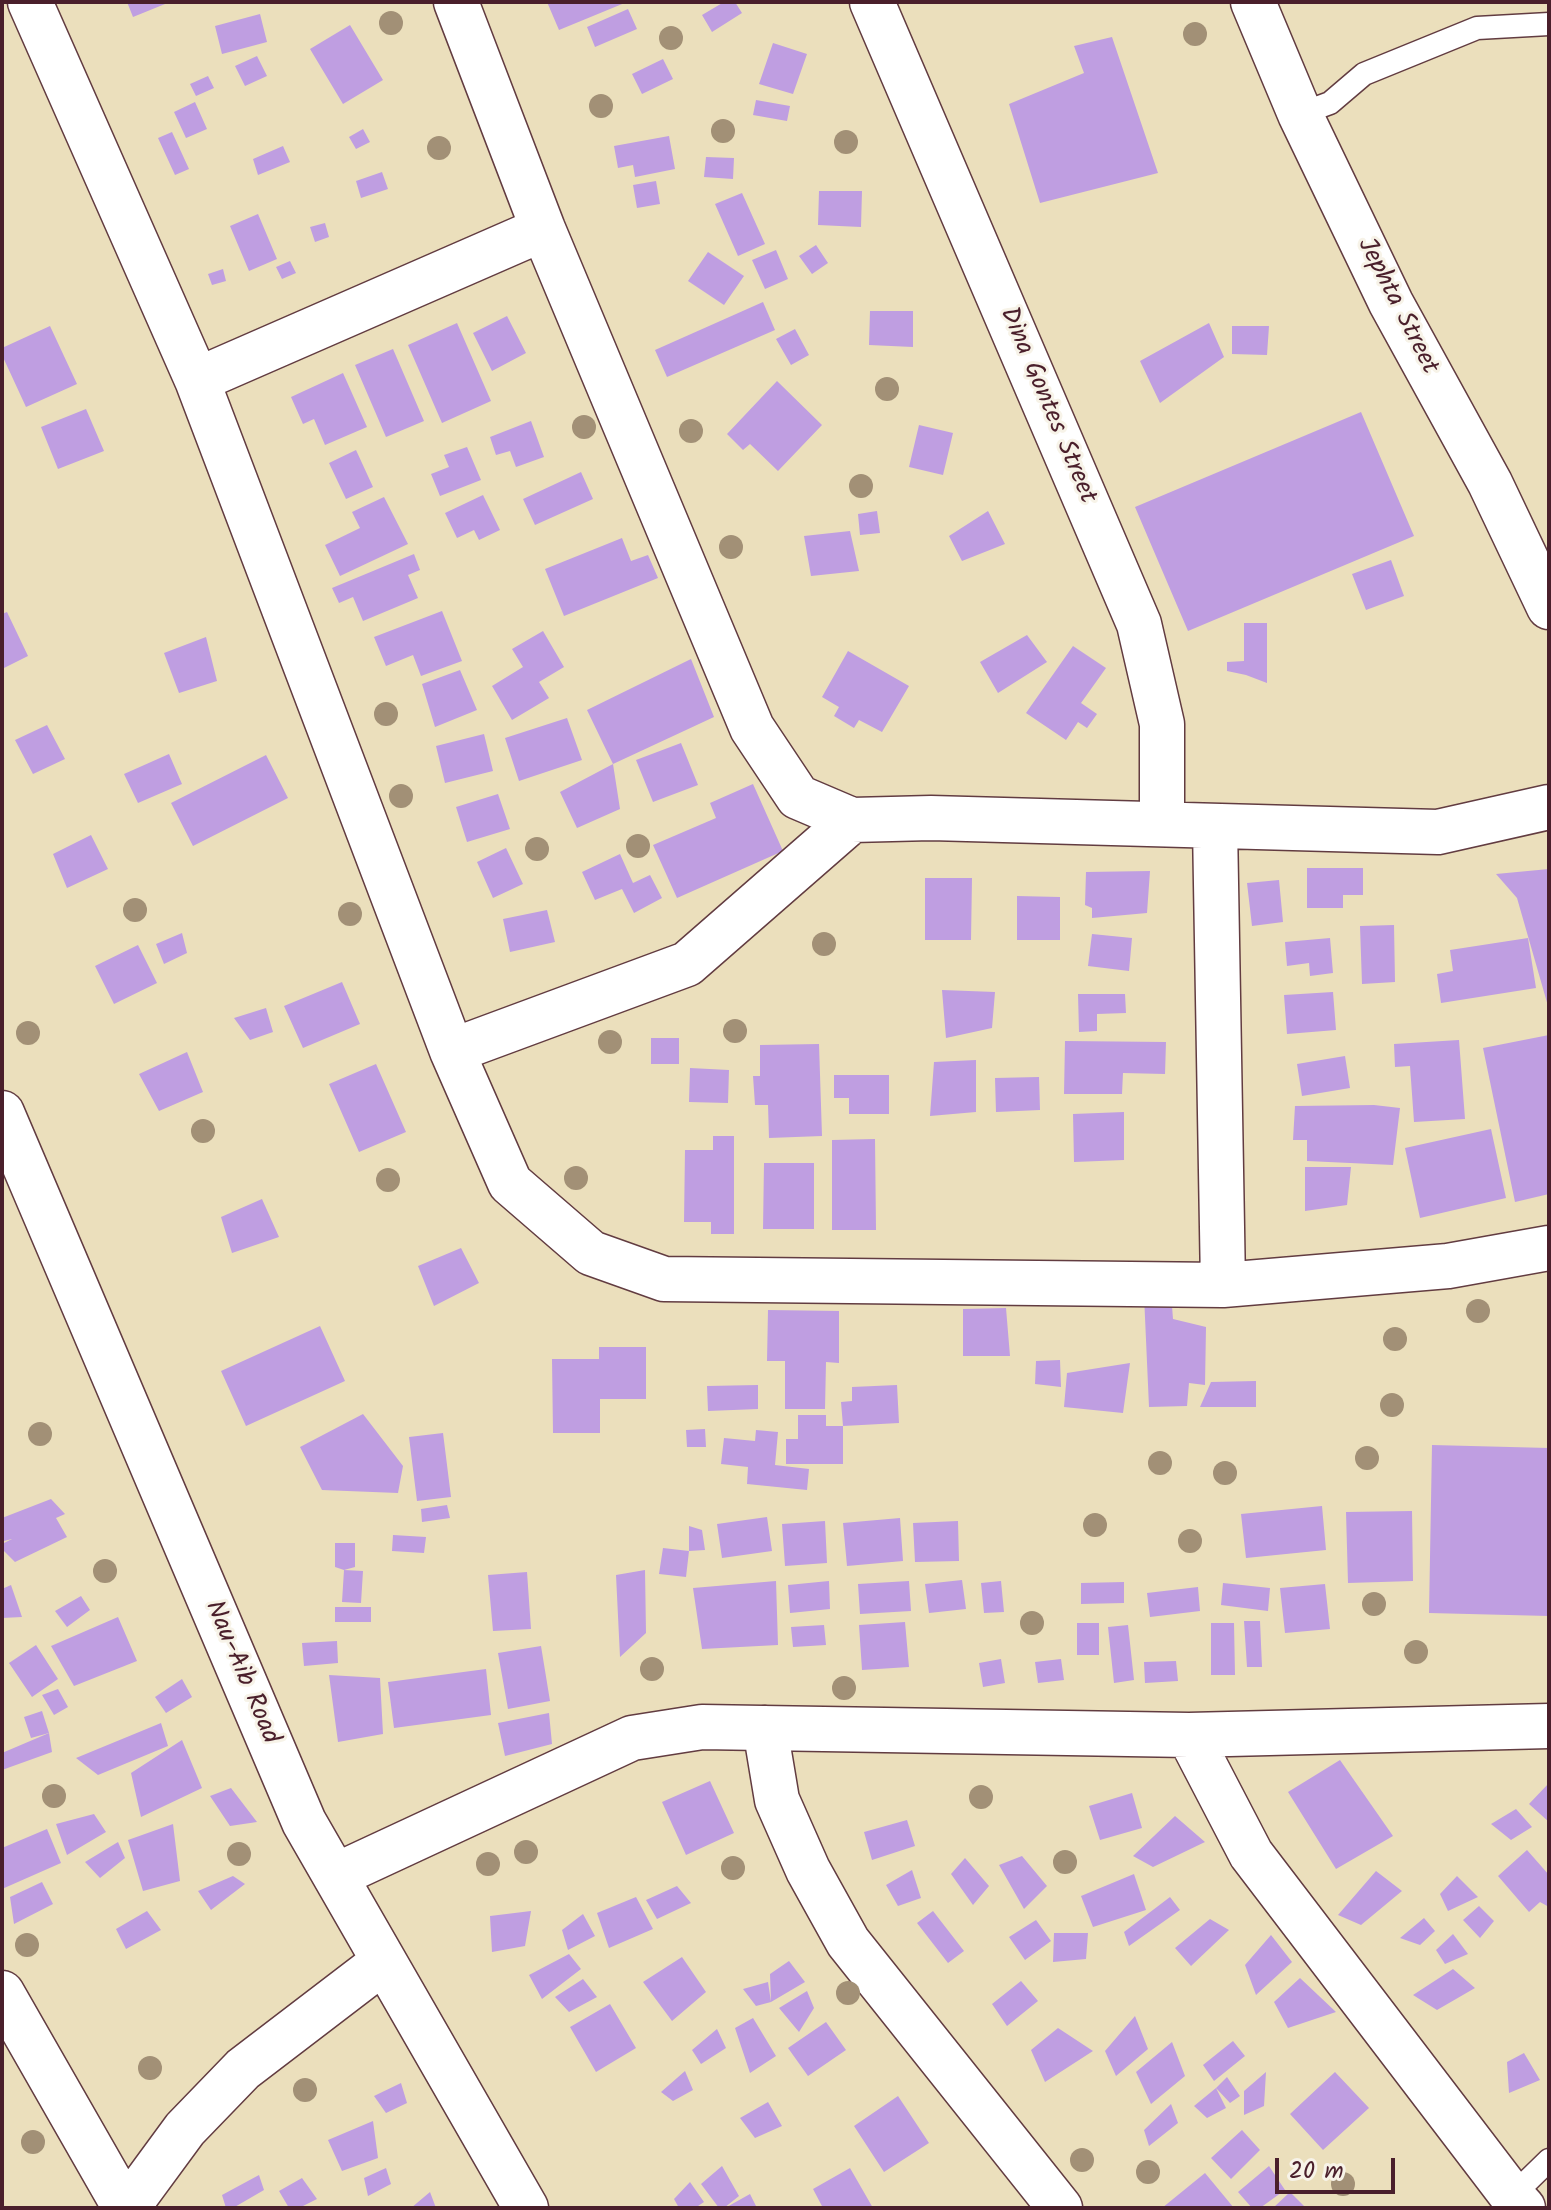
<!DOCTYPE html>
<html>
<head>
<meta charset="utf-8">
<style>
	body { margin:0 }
	#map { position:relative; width:1551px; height:2210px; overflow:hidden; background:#ebdfbc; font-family:Kalam,sans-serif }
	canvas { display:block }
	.frame { position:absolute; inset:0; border:4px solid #4a1f2b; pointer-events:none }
	.scale { position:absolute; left:1275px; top:2158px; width:120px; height:36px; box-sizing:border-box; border:4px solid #4a1f2b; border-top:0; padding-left:10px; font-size:24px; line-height:28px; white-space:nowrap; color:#4a1f2b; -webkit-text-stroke:6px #f7f3e8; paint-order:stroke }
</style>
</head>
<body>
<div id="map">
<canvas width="1551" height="2210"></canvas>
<div class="frame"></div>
<div class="scale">20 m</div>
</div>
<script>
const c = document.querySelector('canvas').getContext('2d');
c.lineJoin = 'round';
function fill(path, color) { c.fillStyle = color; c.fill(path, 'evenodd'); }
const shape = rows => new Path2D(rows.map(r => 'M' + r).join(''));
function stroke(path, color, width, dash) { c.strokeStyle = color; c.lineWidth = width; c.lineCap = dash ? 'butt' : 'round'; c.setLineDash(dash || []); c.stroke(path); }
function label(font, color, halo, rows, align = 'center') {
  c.font = font + ' Kalam,sans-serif'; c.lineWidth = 6; c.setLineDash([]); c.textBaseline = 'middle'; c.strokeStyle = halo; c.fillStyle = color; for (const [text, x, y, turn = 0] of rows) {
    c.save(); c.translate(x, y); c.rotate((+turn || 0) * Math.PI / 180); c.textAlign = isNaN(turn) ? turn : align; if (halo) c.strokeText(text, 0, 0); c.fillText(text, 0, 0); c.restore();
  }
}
fill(shape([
	[127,2,170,2,133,17],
	[547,2,627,2,559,30],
	[724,2,735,2,742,13,712,32,702,15],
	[628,9,637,29,595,47,587,27],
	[260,14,267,42,222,54,215,26],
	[350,25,383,80,343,104,310,49],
	[1112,37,1158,173,1040,203,1009,104,1084,73,1074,46],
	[773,43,807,54,793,94,759,84],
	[257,56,267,76,245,86,235,66],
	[663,59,673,79,642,94,632,74],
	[208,76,214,88,196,96,190,84],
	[756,100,790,106,787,121,753,115],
	[195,102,207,129,186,138,174,112],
	[363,129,370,142,356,149,349,137],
	[172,132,189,169,175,175,158,138],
	[669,136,675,169,635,177,633,165,618,168,614,146],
	[283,146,290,162,258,175,253,159],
	[706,157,734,158,733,179,704,177],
	[382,172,388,189,361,198,356,181],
	[656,181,660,204,637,208,633,185],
	[819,191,862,191,861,227,818,225],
	[742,193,765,244,738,256,715,204],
	[258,214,277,259,249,271,230,226],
	[325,223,329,237,315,242,310,227],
	[816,245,828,263,812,274,799,256],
	[776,250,788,279,765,289,752,260],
	[708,252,744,276,724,305,688,281],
	[290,261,296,273,282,279,276,267],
	[223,269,226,281,212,285,208,274],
	[763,302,775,330,667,377,655,350],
	[870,311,913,311,913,347,869,345],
	[507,316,526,353,492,371,473,333],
	[457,323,491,401,442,423,408,345],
	[1209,323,1224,357,1160,403,1140,361],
	[50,326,77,384,26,407,2,355,2,348],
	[1232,326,1269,326,1267,355,1232,354],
	[795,329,809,355,791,365,776,339],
	[393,349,424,421,386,437,355,365],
	[343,373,367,427,325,445,314,419,303,424,291,397],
	[777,381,822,425,778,471,750,444,743,450,727,434],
	[86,409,104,451,58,469,41,427],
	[1361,412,1414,536,1188,631,1135,507],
	[531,421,544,457,516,467,510,451,496,455,490,437],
	[919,425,953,433,943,475,909,467],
	[467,447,481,480,440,496,431,474,449,467,444,455],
	[356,450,373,487,346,499,329,463],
	[581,472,593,499,535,525,523,499],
	[483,495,500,530,479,540,474,530,457,538,445,513],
	[384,497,408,544,340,576,325,545,360,528,352,512],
	[877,511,880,533,860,535,858,514],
	[988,511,1005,544,962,561,949,536],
	[850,531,859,571,811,576,804,536],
	[622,538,631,561,648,555,658,578,564,616,545,569],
	[414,554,420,570,408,575,418,598,363,621,353,597,339,603,332,588],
	[1391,560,1404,596,1366,610,1352,574],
	[442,611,462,661,421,676,413,655,386,666,374,637],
	[7,612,28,656,2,669,2,614],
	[1244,623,1267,623,1267,683,1246,675,1227,671,1227,662,1244,661],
	[543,631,564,667,539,682,549,698,512,720,492,686,523,667,512,649],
	[1027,635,1047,662,998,693,980,662],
	[206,637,217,681,179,693,164,653],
	[1073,646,1106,668,1081,703,1097,714,1087,728,1078,722,1066,740,1026,713],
	[848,651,909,686,882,732,859,720,854,728,834,716,839,707,822,697],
	[691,659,714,717,613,764,587,710],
	[460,670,477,710,435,727,422,684],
	[567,718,582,760,519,781,505,738],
	[47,725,65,759,33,774,15,740],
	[484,734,493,771,445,783,436,746],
	[681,743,698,785,653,802,636,760],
	[169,754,182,784,138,803,124,774],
	[266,755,288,798,193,846,171,803],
	[613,764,620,809,577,828,560,792],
	[753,784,783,851,677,898,653,845,716,818,710,803],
	[498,794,510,829,467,842,456,807],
	[91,835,108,869,67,888,53,854],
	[506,848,523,884,493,898,477,862],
	[620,854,633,883,650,875,662,898,634,913,622,889,595,900,582,872],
	[1307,868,1363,868,1363,895,1343,895,1343,908,1307,908],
	[1549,869,1549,1006,1548,1006,1517,898,1496,874],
	[1150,871,1147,913,1092,918,1092,908,1085,905,1086,872],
	[925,878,972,878,971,940,925,940],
	[1279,880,1283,922,1252,926,1247,883],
	[1017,896,1060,897,1060,940,1017,940],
	[547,910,555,942,510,952,503,919],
	[1394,925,1395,982,1362,984,1360,926],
	[182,933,187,953,164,964,156,944],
	[1092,934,1132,938,1129,971,1088,966],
	[1330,938,1333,973,1310,976,1309,963,1287,966,1285,942],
	[1528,938,1536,988,1441,1003,1437,974,1453,971,1450,950],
	[138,945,157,983,114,1004,95,966],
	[342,982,360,1024,303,1048,284,1006],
	[942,990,995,992,992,1028,946,1038],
	[1333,992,1336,1030,1287,1034,1284,995],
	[1078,994,1125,994,1126,1013,1097,1014,1097,1031,1079,1032],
	[266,1008,273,1032,250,1040,234,1018],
	[1549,1035,1549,1194,1515,1202,1483,1048],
	[651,1038,679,1038,679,1064,651,1064],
	[1459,1040,1465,1119,1414,1122,1410,1066,1395,1067,1394,1044],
	[1065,1041,1166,1042,1165,1074,1123,1073,1122,1094,1064,1094],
	[819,1044,822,1136,769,1138,768,1105,755,1105,753,1076,760,1076,760,1045],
	[187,1052,203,1092,159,1111,139,1074],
	[1345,1056,1350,1088,1302,1096,1297,1064],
	[976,1060,976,1112,930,1116,934,1062],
	[376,1064,406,1132,359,1152,329,1084],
	[690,1068,729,1070,728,1103,689,1102],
	[834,1075,889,1075,889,1114,849,1114,849,1098,834,1098],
	[1039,1077,1040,1110,996,1112,995,1078],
	[1374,1105,1400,1108,1393,1165,1307,1161,1307,1140,1293,1140,1295,1106],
	[1124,1112,1124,1160,1074,1162,1073,1114],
	[1491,1129,1506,1198,1420,1218,1405,1148],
	[713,1136,734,1136,734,1234,711,1234,711,1222,684,1222,685,1150,713,1150],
	[875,1139,876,1230,832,1230,832,1140],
	[764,1163,814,1163,814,1229,763,1229],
	[1305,1167,1351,1167,1347,1205,1305,1211],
	[262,1199,279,1237,232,1253,221,1217],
	[461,1248,479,1283,434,1306,418,1266],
	[1171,1293,1173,1319,1206,1327,1205,1385,1189,1383,1187,1406,1149,1407,1144,1295],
	[1006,1308,1010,1356,963,1356,963,1309],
	[768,1310,839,1311,839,1363,826,1362,825,1409,785,1409,785,1361,767,1361],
	[320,1326,345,1381,246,1426,221,1371],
	[599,1347,646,1347,646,1399,600,1399,600,1433,553,1433,552,1359,599,1359],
	[1060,1360,1061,1387,1035,1384,1036,1361],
	[1130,1363,1123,1413,1064,1407,1067,1373],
	[1256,1381,1256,1407,1200,1407,1211,1382],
	[758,1385,758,1409,708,1411,707,1386],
	[897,1385,899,1423,843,1426,841,1402,852,1401,852,1387],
	[363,1414,403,1466,398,1493,322,1490,300,1447],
	[798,1415,826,1415,826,1426,843,1426,843,1464,786,1464,786,1439,798,1439],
	[705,1429,706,1447,687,1447,686,1430],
	[756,1430,778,1432,775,1465,809,1469,807,1490,747,1484,748,1467,721,1464,724,1438,755,1441],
	[443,1433,451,1497,417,1501,409,1437],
	[1432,1445,1549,1448,1549,1616,1429,1613],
	[51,1499,65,1514,56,1518,67,1537,15,1562,2,1549,2,1544,12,1539,4,1541,2,1536,2,1518],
	[447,1505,450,1518,422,1522,421,1509],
	[1322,1506,1326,1550,1246,1558,1241,1514],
	[1412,1511,1413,1581,1348,1583,1346,1512],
	[767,1517,772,1551,722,1558,717,1524],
	[900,1518,903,1561,847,1566,843,1523],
	[825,1521,827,1563,785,1566,782,1524],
	[958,1521,959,1561,915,1562,913,1523],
	[689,1526,702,1530,705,1550,689,1551,686,1577,659,1574,663,1548,689,1551],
	[393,1535,426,1537,424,1553,392,1551],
	[335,1543,355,1543,355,1567,344,1570,335,1567],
	[344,1570,363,1571,361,1603,342,1602],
	[645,1570,646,1633,620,1657,616,1575],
	[527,1572,531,1629,493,1631,488,1575],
	[962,1580,966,1609,929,1613,925,1584],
	[776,1581,778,1645,702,1649,693,1588],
	[829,1581,830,1609,790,1613,788,1585],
	[909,1581,911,1611,860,1614,858,1584],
	[1001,1581,1004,1612,984,1613,981,1583],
	[1124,1582,1124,1603,1081,1604,1081,1583],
	[1223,1583,1270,1588,1268,1611,1221,1605],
	[1325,1584,1330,1629,1285,1633,1280,1588],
	[11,1585,22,1617,2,1618,2,1589],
	[1198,1587,1200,1611,1150,1617,1147,1593],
	[81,1596,90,1610,67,1627,55,1611],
	[335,1607,371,1607,371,1622,335,1622],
	[118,1617,137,1661,74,1686,51,1646],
	[1244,1621,1260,1621,1262,1667,1247,1667],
	[905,1622,909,1667,862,1670,859,1625],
	[1077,1623,1099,1623,1099,1655,1077,1655],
	[1211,1623,1234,1623,1235,1675,1211,1675],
	[824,1625,826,1645,793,1647,791,1627],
	[1128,1625,1134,1680,1114,1683,1108,1627],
	[337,1641,338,1663,304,1666,302,1643],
	[36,1645,58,1679,32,1697,9,1663],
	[541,1646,550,1701,508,1709,498,1653],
	[1001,1659,1005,1683,983,1687,979,1663],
	[1061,1659,1064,1680,1038,1683,1035,1662],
	[1176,1661,1178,1681,1145,1683,1144,1662],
	[486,1669,491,1715,394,1728,388,1682],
	[329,1675,380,1678,383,1734,338,1742],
	[182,1679,192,1697,166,1713,155,1697],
	[58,1689,68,1707,54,1715,42,1695],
	[42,1711,49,1733,31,1738,24,1717],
	[549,1713,552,1744,505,1756,498,1723],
	[161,1723,168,1746,98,1775,76,1758],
	[49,1733,52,1752,2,1770,2,1753],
	[182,1740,202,1788,141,1817,131,1773],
	[1340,1760,1393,1836,1336,1869,1288,1792],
	[710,1781,734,1833,686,1855,662,1802],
	[1549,1783,1549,1822,1529,1804],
	[231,1788,257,1822,230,1826,210,1796],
	[1132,1793,1142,1828,1100,1840,1089,1806],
	[1516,1809,1532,1827,1511,1840,1491,1824],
	[94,1814,106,1832,67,1855,56,1824],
	[1175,1816,1205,1842,1153,1867,1133,1856],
	[907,1820,915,1846,872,1860,864,1832],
	[173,1824,180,1881,143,1891,128,1840],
	[47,1829,61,1863,2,1889,2,1848],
	[118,1842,125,1858,100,1878,85,1862],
	[1527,1850,1549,1875,1549,1907,1540,1902,1529,1912,1498,1876],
	[1022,1856,1047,1886,1024,1909,999,1865],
	[965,1858,989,1886,973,1905,951,1874],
	[912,1870,921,1898,898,1906,886,1885],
	[1376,1871,1402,1891,1361,1925,1338,1915],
	[1134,1874,1146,1910,1093,1927,1081,1896],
	[233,1876,245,1884,211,1910,198,1891],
	[1457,1876,1478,1897,1448,1911,1440,1894],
	[42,1882,53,1904,14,1924,10,1897],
	[677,1886,691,1903,657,1919,646,1900],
	[636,1897,653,1929,609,1948,597,1913],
	[1170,1897,1180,1910,1129,1946,1124,1932],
	[1479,1906,1494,1921,1480,1938,1463,1920],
	[147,1911,161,1930,126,1949,116,1929],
	[531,1911,525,1946,492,1952,490,1916],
	[933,1911,964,1951,948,1963,917,1923],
	[583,1914,595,1936,568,1950,562,1930],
	[1424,1918,1435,1931,1420,1945,1400,1938],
	[1210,1919,1229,1930,1191,1966,1175,1948],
	[1036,1920,1051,1941,1025,1960,1009,1937],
	[1054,1933,1088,1933,1086,1959,1053,1962],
	[1453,1934,1468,1954,1445,1964,1436,1950],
	[1271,1935,1292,1962,1256,1995,1245,1965],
	[569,1954,581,1969,542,1999,529,1975],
	[682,1957,706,1992,672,2021,643,1982],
	[789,1961,805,1982,771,2002,756,2006,743,1989,768,1982,771,2002,770,1974],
	[1453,1969,1475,1988,1437,2010,1413,1995],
	[1300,1978,1336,2012,1288,2028,1274,2002],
	[583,1979,597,1997,569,2012,555,1997],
	[1021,1981,1038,2001,1007,2026,992,2004],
	[807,1991,814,2008,799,2032,779,2008],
	[610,2004,636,2048,596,2072,570,2027],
	[1135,2016,1148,2049,1116,2076,1105,2051],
	[753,2018,776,2056,750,2073,735,2028],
	[826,2022,846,2050,808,2076,788,2048],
	[1058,2028,1093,2051,1045,2082,1031,2050],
	[717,2029,726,2048,701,2064,692,2050],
	[1233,2041,1245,2056,1214,2081,1203,2065],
	[1172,2042,1185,2076,1151,2104,1136,2072],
	[1524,2053,1540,2080,1509,2093,1507,2062],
	[685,2071,693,2090,673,2101,661,2092],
	[1266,2072,1264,2106,1244,2115,1244,2091],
	[1335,2072,1369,2108,1323,2150,1290,2114],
	[1227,2077,1240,2096,1230,2103,1216,2088],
	[401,2083,407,2103,386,2113,374,2096],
	[1216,2088,1226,2108,1207,2118,1194,2106],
	[898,2096,929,2143,884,2172,854,2126],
	[768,2102,782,2126,755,2138,740,2118],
	[1171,2104,1178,2123,1149,2146,1144,2130],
	[373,2121,378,2158,342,2171,328,2140],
	[1242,2130,1260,2150,1231,2179,1211,2158],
	[722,2166,739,2196,724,2208,719,2208,701,2184],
	[1269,2166,1285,2190,1260,2208,1252,2208,1238,2192],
	[386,2168,391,2184,368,2196,364,2178],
	[850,2168,873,2208,823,2208,813,2189],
	[1205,2173,1234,2208,1162,2208],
	[259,2175,264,2190,233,2208,226,2208,222,2195],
	[302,2178,317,2199,299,2208,289,2208,279,2191],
	[690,2182,704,2202,695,2208,679,2208,674,2199],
	[430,2192,436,2208,411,2208],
	[1290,2192,1306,2208,1273,2208],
	[750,2194,757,2208,725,2208]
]), '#bf9ee1');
const lane = shape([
	[1300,114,1330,103,1364,74,1477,28,1549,24],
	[1512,2196,1549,2160]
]);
const street = shape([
	[30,2,197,380,452,1051,510,1183,591,1253,664,1279,1223,1285,1448,1266,1549,1248],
	[456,2,543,229,752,728,798,797,852,820,931,818,1438,832,1549,807],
	[872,2,1139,624,1162,724,1162,824],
	[1253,2,1300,114,1391,303,1490,483,1549,607],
	[197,380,543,229],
	[1215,826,1223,1285],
	[452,1051,687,964,852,820],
	[2,1113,304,1822,526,2208],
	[765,1728,777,1800,808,1870,848,1942,1060,2208],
	[1189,1735,1251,1854,1512,2196,1523,2208],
	[335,1876,632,1738,702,1727,1189,1735,1549,1726],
	[2,1993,125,2208],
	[127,2208,185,2129,243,2069,383,1962]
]);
stroke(lane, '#623c41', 25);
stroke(street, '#623c41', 47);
stroke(lane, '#fff', 22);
stroke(street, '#fff', 44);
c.fillStyle = '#a29076';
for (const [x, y] of [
	[391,23],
	[1195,34],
	[671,38],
	[601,106],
	[723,131],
	[846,142],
	[439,148],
	[887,389],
	[584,427],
	[691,431],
	[861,486],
	[731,547],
	[386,714],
	[401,796],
	[638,846],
	[537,849],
	[135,910],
	[350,914],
	[824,944],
	[735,1031],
	[28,1033],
	[610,1042],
	[203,1131],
	[576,1178],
	[388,1180],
	[1478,1311],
	[1395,1339],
	[1392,1405],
	[40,1434],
	[1367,1458],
	[1160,1463],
	[1225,1473],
	[1095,1525],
	[1190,1541],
	[105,1571],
	[1374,1604],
	[1032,1623],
	[1416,1652],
	[652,1669],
	[844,1688],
	[54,1796],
	[981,1797],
	[526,1852],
	[239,1854],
	[1065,1862],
	[488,1864],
	[733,1868],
	[27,1945],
	[848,1993],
	[150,2068],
	[305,2090],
	[33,2142],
	[1082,2160],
	[1148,2172],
	[1343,2184]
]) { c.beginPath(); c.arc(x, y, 12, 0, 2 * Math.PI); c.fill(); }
label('26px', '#4a1f2b', '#f7f3e8', [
	["Jephta Street",1396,307,63],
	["Dina Gontes Street",1046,406,67],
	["Nau-Aib Road",240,1673,67]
]);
</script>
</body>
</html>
